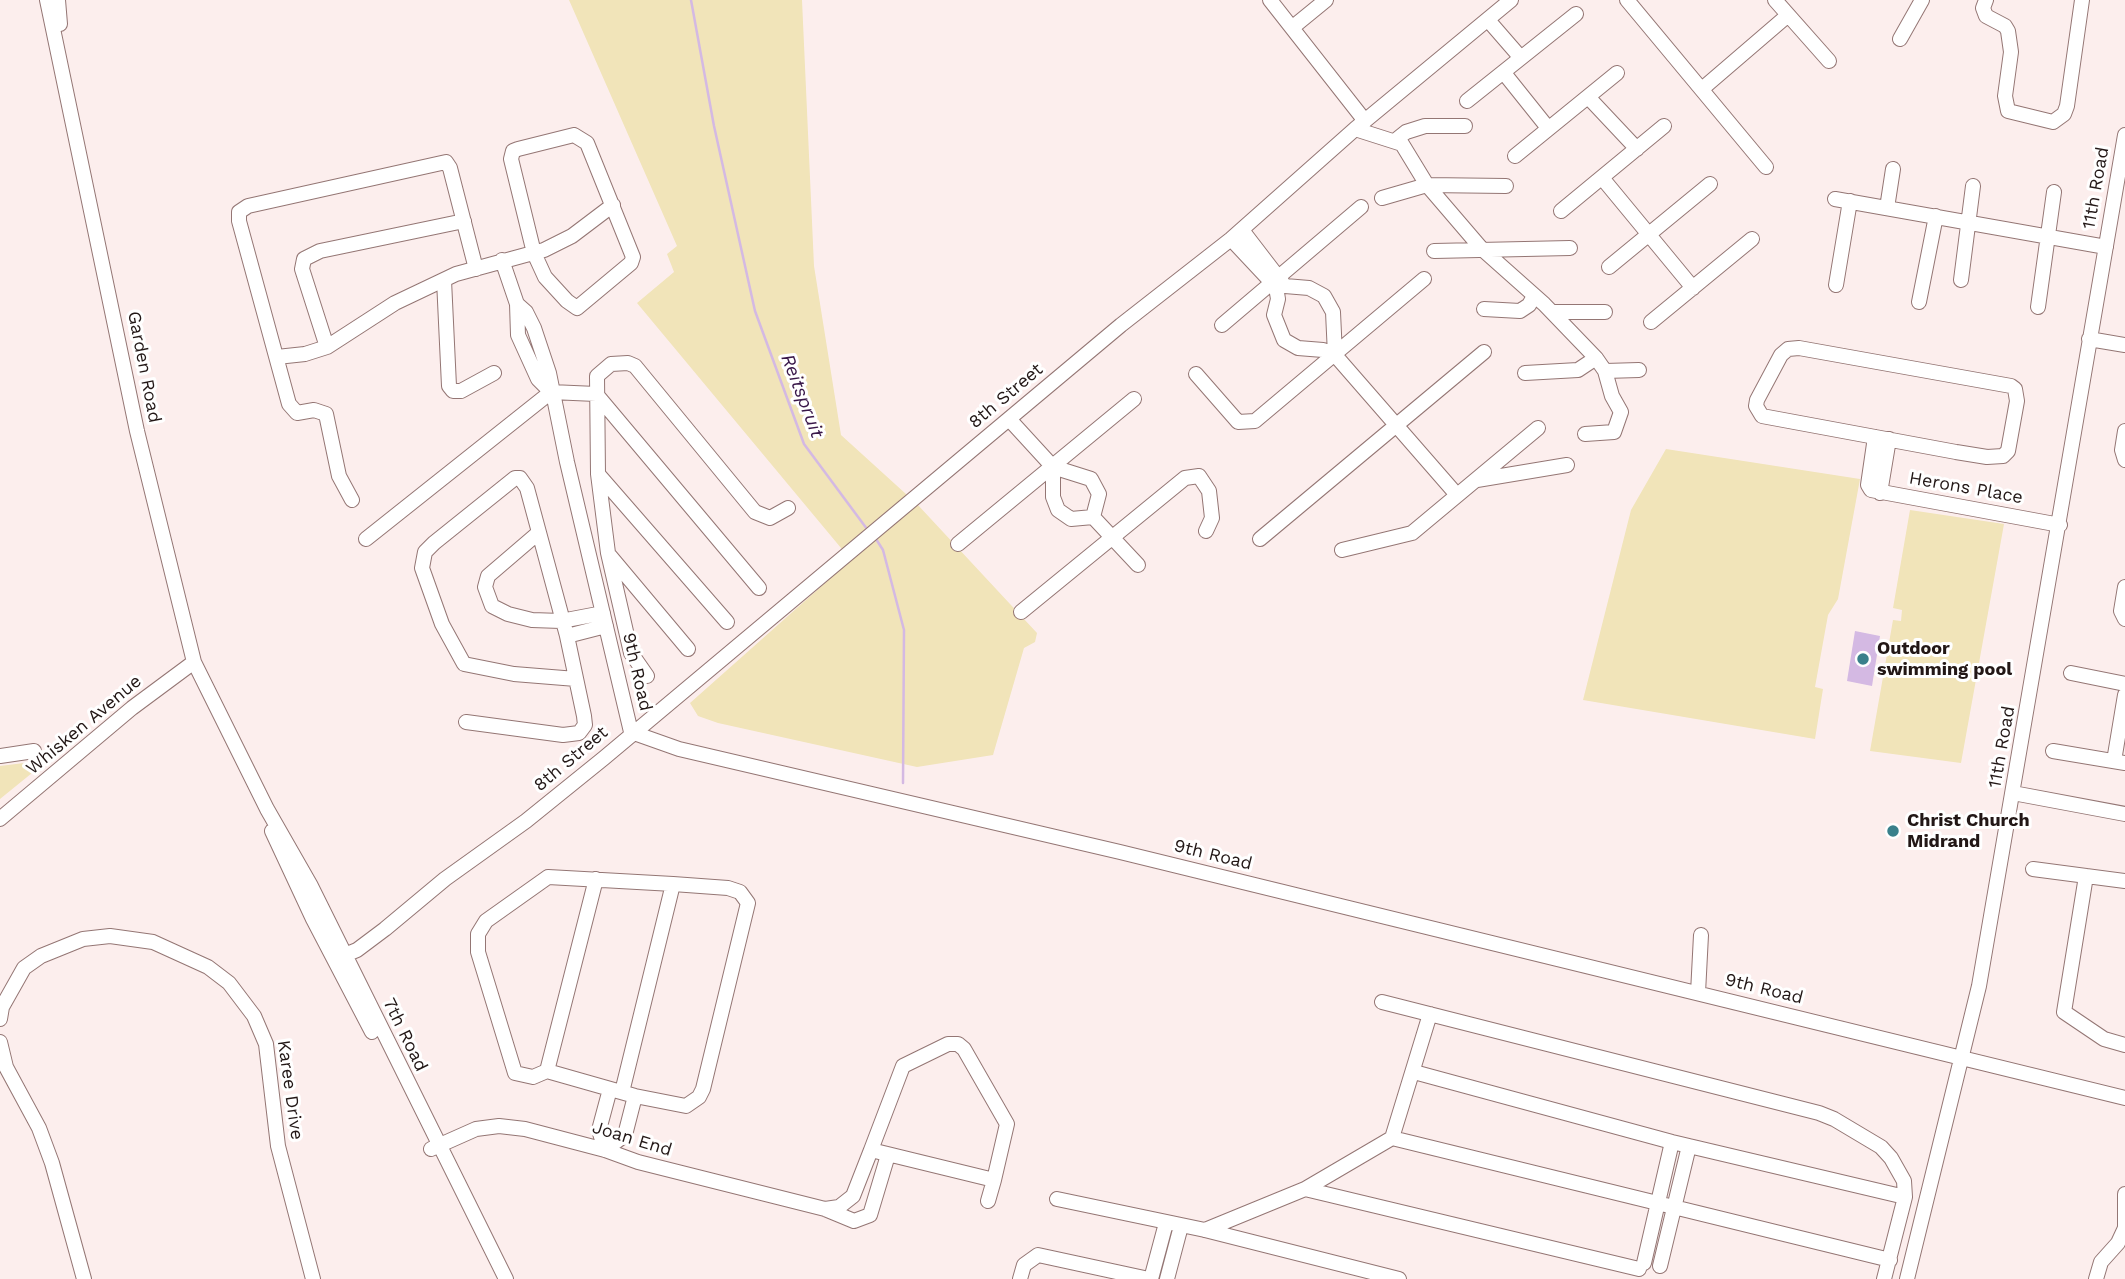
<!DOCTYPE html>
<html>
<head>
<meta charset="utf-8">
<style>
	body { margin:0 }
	canvas { display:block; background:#fceeed }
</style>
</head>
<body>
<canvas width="2125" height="1279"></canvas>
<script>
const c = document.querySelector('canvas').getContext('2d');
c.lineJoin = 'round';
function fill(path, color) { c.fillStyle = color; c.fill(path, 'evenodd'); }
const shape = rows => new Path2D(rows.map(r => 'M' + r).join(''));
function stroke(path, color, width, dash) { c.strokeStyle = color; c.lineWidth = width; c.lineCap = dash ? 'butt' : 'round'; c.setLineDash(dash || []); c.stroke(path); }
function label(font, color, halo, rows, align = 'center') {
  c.font = font + ' "Work Sans",sans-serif'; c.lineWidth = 6; c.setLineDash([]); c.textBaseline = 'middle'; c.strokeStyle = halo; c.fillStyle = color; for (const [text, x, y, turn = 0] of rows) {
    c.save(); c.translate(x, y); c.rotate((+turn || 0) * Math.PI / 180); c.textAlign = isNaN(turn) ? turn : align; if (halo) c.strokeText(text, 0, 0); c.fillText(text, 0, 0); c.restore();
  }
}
fill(shape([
	[569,0,802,0,814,266,841,435,917,504,1037,633,1035,642,1024,648,993,755,917,767,718,723,698,716,690,703,851,560,637,303,674,272,667,254,677,246],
	[1666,449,1860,479,1838,599,1828,615,1815,687,1823,689,1815,739,1583,700,1631,510],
	[1910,510,2004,524,1961,763,1870,751,1893,620,1901,621,1902,610,1893,608],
	[48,760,0,799,0,766]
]), '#f1e4b9');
fill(shape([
	[1855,631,1880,636,1872,686,1847,681]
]), '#d4b9e3');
stroke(shape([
	[691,0,714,126,755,311,804,444,867,529],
	[876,539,883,550,904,630,903,783]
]), '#d4b9e3', 2.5);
const minor = shape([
	[47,0,137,431,194,662,267,809,311,886,506,1279],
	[58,0,60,24],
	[1270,0,1365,121],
	[1627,0,1766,167],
	[1775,0,1829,61],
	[1986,0,1983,8,1986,16,2005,26,2008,31,2011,52,2005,96,2008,111,2053,122,2064,114,2067,106,2082,0],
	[1488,20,1521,58],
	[1293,27,1326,0],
	[1900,39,1922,0],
	[1504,73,1548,128],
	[1702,89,1787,16],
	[1589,98,1637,149],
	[1467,101,1576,14],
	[1355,129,1402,144,1427,185,1481,248,1544,304,1596,358,1605,371,1612,396,1621,412,1614,432,1585,434],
	[574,135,587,143,633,257,631,263,577,308,567,301,545,277,534,253,511,159,513,151,518,149,574,135],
	[1396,140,1406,132,1425,126,1465,126],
	[1515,156,1617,73],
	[1603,179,1693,288],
	[1382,198,1427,185,1506,186],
	[1835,199,2106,247],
	[1887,208,1893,169],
	[1561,211,1664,126],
	[1242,230,1285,286,1309,288,1324,296,1333,312,1335,355],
	[1231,239,1276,287,1278,299,1274,315,1284,340,1298,348,1323,350,1335,355,1457,495],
	[1434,251,1570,248],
	[502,260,517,304,526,312,534,328,549,373,567,462,631,732,679,749,1120,852,2125,1098],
	[1609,267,1710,184],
	[444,280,449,386,453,391,461,391,494,373],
	[1961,280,1973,186],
	[1836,285,1850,201],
	[1919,302,1936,216],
	[517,304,518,335,538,379,551,392,596,394,759,588],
	[2038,307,2054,192],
	[1484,309,1520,311,1529,305,1534,296],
	[1552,312,1605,312],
	[1651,322,1752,239],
	[1222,325,1361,207],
	[2089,339,2125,345],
	[327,347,302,269,304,259,320,251,464,221],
	[1799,348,2011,386,2015,389,2017,401,2008,451,2003,456,1987,457,1956,452,1762,416,1756,406,1757,400,1781,355,1788,349,1799,348],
	[277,357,305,354,327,347,395,303,456,274,544,250,572,236,613,205],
	[1605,371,1639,370],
	[1525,373,1578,370,1596,358],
	[1196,374,1238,422,1255,421,1424,279],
	[1009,419,1053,467,1091,479,1099,494,1093,517],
	[2125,431,2122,450,2125,460],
	[1875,437,1868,485,1871,490,2060,525],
	[1053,467,1053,497,1058,510,1071,519,1093,517],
	[598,474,727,622],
	[1477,480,1567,465],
	[1880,493,1889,439],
	[352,500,339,476,326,414,314,410,297,413,289,404,239,221,239,212,248,206,446,162,450,168,476,269],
	[1093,517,1138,565],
	[537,534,488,576,485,587,492,606,508,614,532,620,561,621,603,613],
	[366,539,551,392],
	[1260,539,1484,352],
	[958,544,1134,399],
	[1342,550,1412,533,1538,428],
	[610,556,688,649],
	[2125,587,2121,611,2125,619],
	[1021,612,1185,478,1199,476,1209,491,1212,518,1206,531],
	[567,636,606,626],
	[2071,673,2125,684],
	[647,676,631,653,608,553,598,474,597,376,611,364,628,363,635,366,755,512,770,518,788,508],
	[466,722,563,735,579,733,585,725,584,716,567,636,527,488,520,478,515,478,434,543,425,552,422,568,442,624,464,664,514,674,576,679],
	[2053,751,2125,763],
	[0,756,34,751],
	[2114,761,2125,695],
	[2013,793,2125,814],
	[0,819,132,708,194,662],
	[272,831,313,919,372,1032],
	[2033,869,2125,881],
	[2086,876,2064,1012,2104,1039,2125,1045],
	[335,959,357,950,385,929,445,879,526,821,604,758,1121,325,1231,239,1355,129,1511,0],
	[1698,993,1701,935],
	[1382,1002,1819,1113,1834,1119,1881,1147,1891,1158,1904,1181,1905,1197,1884,1279],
	[0,1019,2,1007,24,968,41,956,83,939,110,936,153,942,208,967,229,983,254,1016,266,1044,278,1146,313,1279],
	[0,1042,6,1067,39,1128,52,1163,84,1279],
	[547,1071,596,879],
	[1414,1072,1672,1142,1905,1197],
	[622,1092,673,884,548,877,486,921,478,934,478,952,515,1073,533,1077,547,1071,635,1096,686,1106,699,1097,703,1089,748,903,740,892,728,888,673,884],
	[1392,1138,1890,1260],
	[431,1149,476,1129,499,1126,525,1129,605,1150,638,1162,825,1209,854,1221,870,1215,888,1155],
	[605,1150,625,1135,635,1096],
	[605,1150,599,1130,610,1089],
	[1305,1189,1639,1269],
	[1057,1199,1205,1230,1399,1279],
	[988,1201,994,1180,1007,1124,964,1049,958,1044,948,1044,903,1066,871,1150,994,1180],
	[825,1209,839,1207,853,1196,871,1150],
	[1205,1230,1305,1189,1392,1138,1430,1014],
	[1644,1263,1672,1142],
	[1660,1266,1689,1146],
	[1020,1279,1024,1265,1038,1255,1149,1279],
	[1151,1279,1166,1223],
	[1167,1279,1181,1226],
	[1907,1279,1979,986,2125,135],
	[2096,1279,2101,1262,2118,1243,2125,1228,2125,1194]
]);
stroke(minor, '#947674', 16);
stroke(minor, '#fff', 14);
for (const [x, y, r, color] of [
	[1863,659,7,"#39808b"],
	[1893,831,7,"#39808b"]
]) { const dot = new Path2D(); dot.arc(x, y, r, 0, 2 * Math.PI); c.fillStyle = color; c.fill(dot); stroke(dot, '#fff', 2.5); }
label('18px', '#221716', '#fff', [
	["11th Road",2096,188,-80],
	["Garden Road",144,367,79],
	["8th Street",1006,396,-40],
	["Herons Place",1966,488,10],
	["9th Road",637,672,77],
	["Whisken Avenue",84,725,-40],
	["11th Road",2002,747,-80],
	["8th Street",571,759,-40],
	["9th Road",1213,855,14],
	["9th Road",1764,989,14],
	["7th Road",405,1035,64],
	["Karee Drive",290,1090,82],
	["Joan End",632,1139,17]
]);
label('bold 18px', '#221716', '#fff', [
	["Outdoor",1877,649],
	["swimming pool",1877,670],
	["Christ Church",1907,821],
	["Midrand",1907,842]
], 'left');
label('italic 19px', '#391749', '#fff', [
	["Reitspruit",802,396,69]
]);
</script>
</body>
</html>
